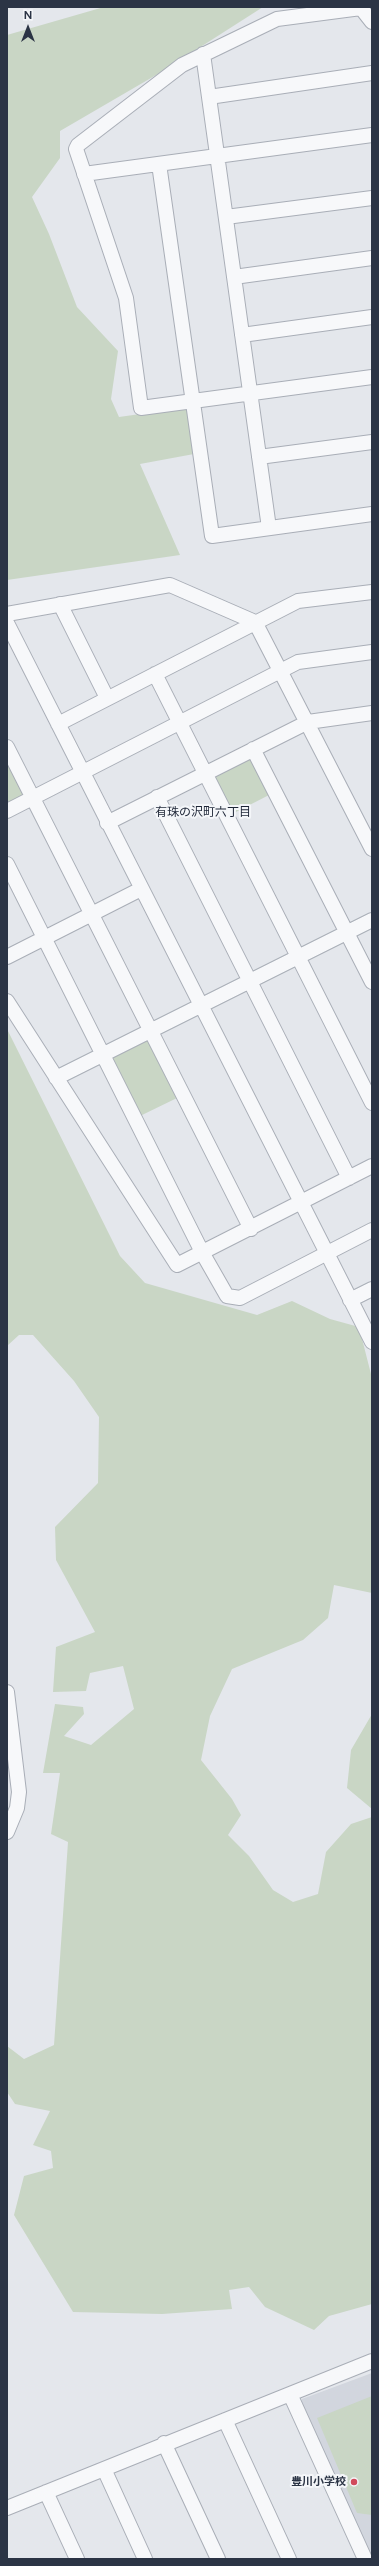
<!DOCTYPE html>
<html>
<head>
<meta charset="utf-8">
<style>
	body { margin:0 }
	#map { position:relative; width:379px; height:2566px; overflow:hidden; background:#e4e7ec; font-family:Figtree,sans-serif }
	canvas { display:block }
	.frame { position:absolute; inset:0; border:8px solid #2b3445; pointer-events:none }
	.north { position:absolute; left:8px; top:8px; width:40px; height:40px; -webkit-text-stroke:3px #f4f6f9; paint-order:stroke; rotate:0deg; font-size:11px; font-weight:700; line-height:16px; text-align:center; color:#2b3445 }
	.north::after { content:''; display:block; margin:auto; width:14px; height:18px; background:#2b3445; clip-path:polygon(50% 0,100% 100%,50% 72%,0 100%) }
</style>
</head>
<body>
<div id="map">
<canvas width="379" height="2566"></canvas>
<div class="frame"></div>
<div class="north">N</div>
</div>
<script>
const c = document.querySelector('canvas').getContext('2d');
c.lineJoin = 'round';
function fill(path, color) { c.fillStyle = color; c.fill(path, 'evenodd'); }
const shape = rows => new Path2D(rows.map(r => 'M' + r).join(''));
function stroke(path, color, width, dash) { c.strokeStyle = color; c.lineWidth = width; c.lineCap = dash ? 'butt' : 'round'; c.setLineDash(dash || []); c.stroke(path); }
function label(font, color, halo, rows, align = 'center') {
  c.font = font + ' Figtree,"Noto Sans JP",sans-serif'; c.lineWidth = 4; c.setLineDash([]); c.textBaseline = 'middle'; c.strokeStyle = halo; c.fillStyle = color; for (const [text, x, y, turn = 0] of rows) {
    c.save(); c.translate(x, y); c.rotate((+turn || 0) * Math.PI / 180); c.textAlign = isNaN(turn) ? turn : align; if (halo) c.strokeText(text, 0, 0); c.fillText(text, 0, 0); c.restore();
  }
}
fill(shape([
	[372,2373,372,2559,301,2405,302,2399]
]), '#d2d6de');
fill(shape([
	[104,7,263,7,163,71,60,131,60,158,32,197,49,234,77,307,118,351,111,399,119,417,183,408,189,410,194,454,140,464,180,555,7,580,7,35],
	[251,758,271,794,232,814,213,777],
	[7,760,25,796,7,805],
	[7,1029,120,1256,145,1283,257,1315,292,1301,330,1319,359,1327,372,1378,372,1593,334,1585,328,1618,303,1640,232,1669,210,1716,201,1760,232,1799,241,1815,228,1835,249,1856,273,1890,293,1902,318,1894,326,1852,351,1824,372,1817,372,2304,329,2316,314,2330,265,2307,249,2287,229,2290,232,2309,162,2314,73,2312,14,2215,24,2176,53,2168,51,2151,33,2145,50,2111,15,2104,7,2092,7,2046,24,2059,54,2045,68,1842,51,1834,60,1773,43,1773,55,1704,83,1707,84,1714,64,1736,91,1745,134,1709,123,1666,90,1673,86,1691,53,1692,56,1647,95,1632,56,1560,55,1527,98,1483,99,1417,74,1381,33,1335,19,1335,7,1346],
	[146,1041,150,1041,177,1098,140,1116,112,1060,112,1057],
	[372,1714,372,1809,347,1788,351,1750],
	[372,2396,372,2515,357,2513,317,2418]
]), '#c9d6c5');
const minor = shape([
	[372,22,361,8,277,19,182,65,78,145,76,149,126,298,141,408,372,377],
	[203,54,269,528],
	[209,97,372,73],
	[159,164,212,536,372,514],
	[84,174,372,135],
	[226,217,372,198],
	[234,277,372,258],
	[242,335,372,317],
	[259,457,372,442],
	[60,604,107,698],
	[7,614,170,585,255,622,372,849],
	[7,623,372,1342],
	[155,674,372,1103],
	[58,724,298,601,372,592],
	[7,747,251,1229],
	[253,749,372,982],
	[157,797,349,1178],
	[7,811,298,662,372,652],
	[107,823,308,722,372,713],
	[7,864,203,1254,227,1296,240,1298,372,1230],
	[7,957,141,889],
	[7,1001,177,1265,372,1166],
	[56,1078,372,920],
	[350,1300,372,1289],
	[7,1692,19,1792,17,1808,7,1832],
	[290,2394,365,2559],
	[225,2420,289,2559],
	[164,2443,218,2559],
	[104,2469,145,2559],
	[46,2492,77,2559],
	[7,2508,372,2361]
]);
stroke(minor, '#a9aeb7', 16);
stroke(minor, '#f7f8fa', 14);
for (const [x, y, r, color] of [
	[354,2482,4,"#d1495b"]
]) { const dot = new Path2D(); dot.arc(x, y, r, 0, 2 * Math.PI); c.fillStyle = color; c.fill(dot); stroke(dot, '#f4f6f9', 1.5); }
label('bold 11px', '#2b3445', '#f4f6f9', [
	["豊川小学校",346,2482]
], 'right');
label('12px', '#1d2536', '#f4f6f9', [
	["有珠の沢町六丁目",203,812]
]);
</script>
</body>
</html>
